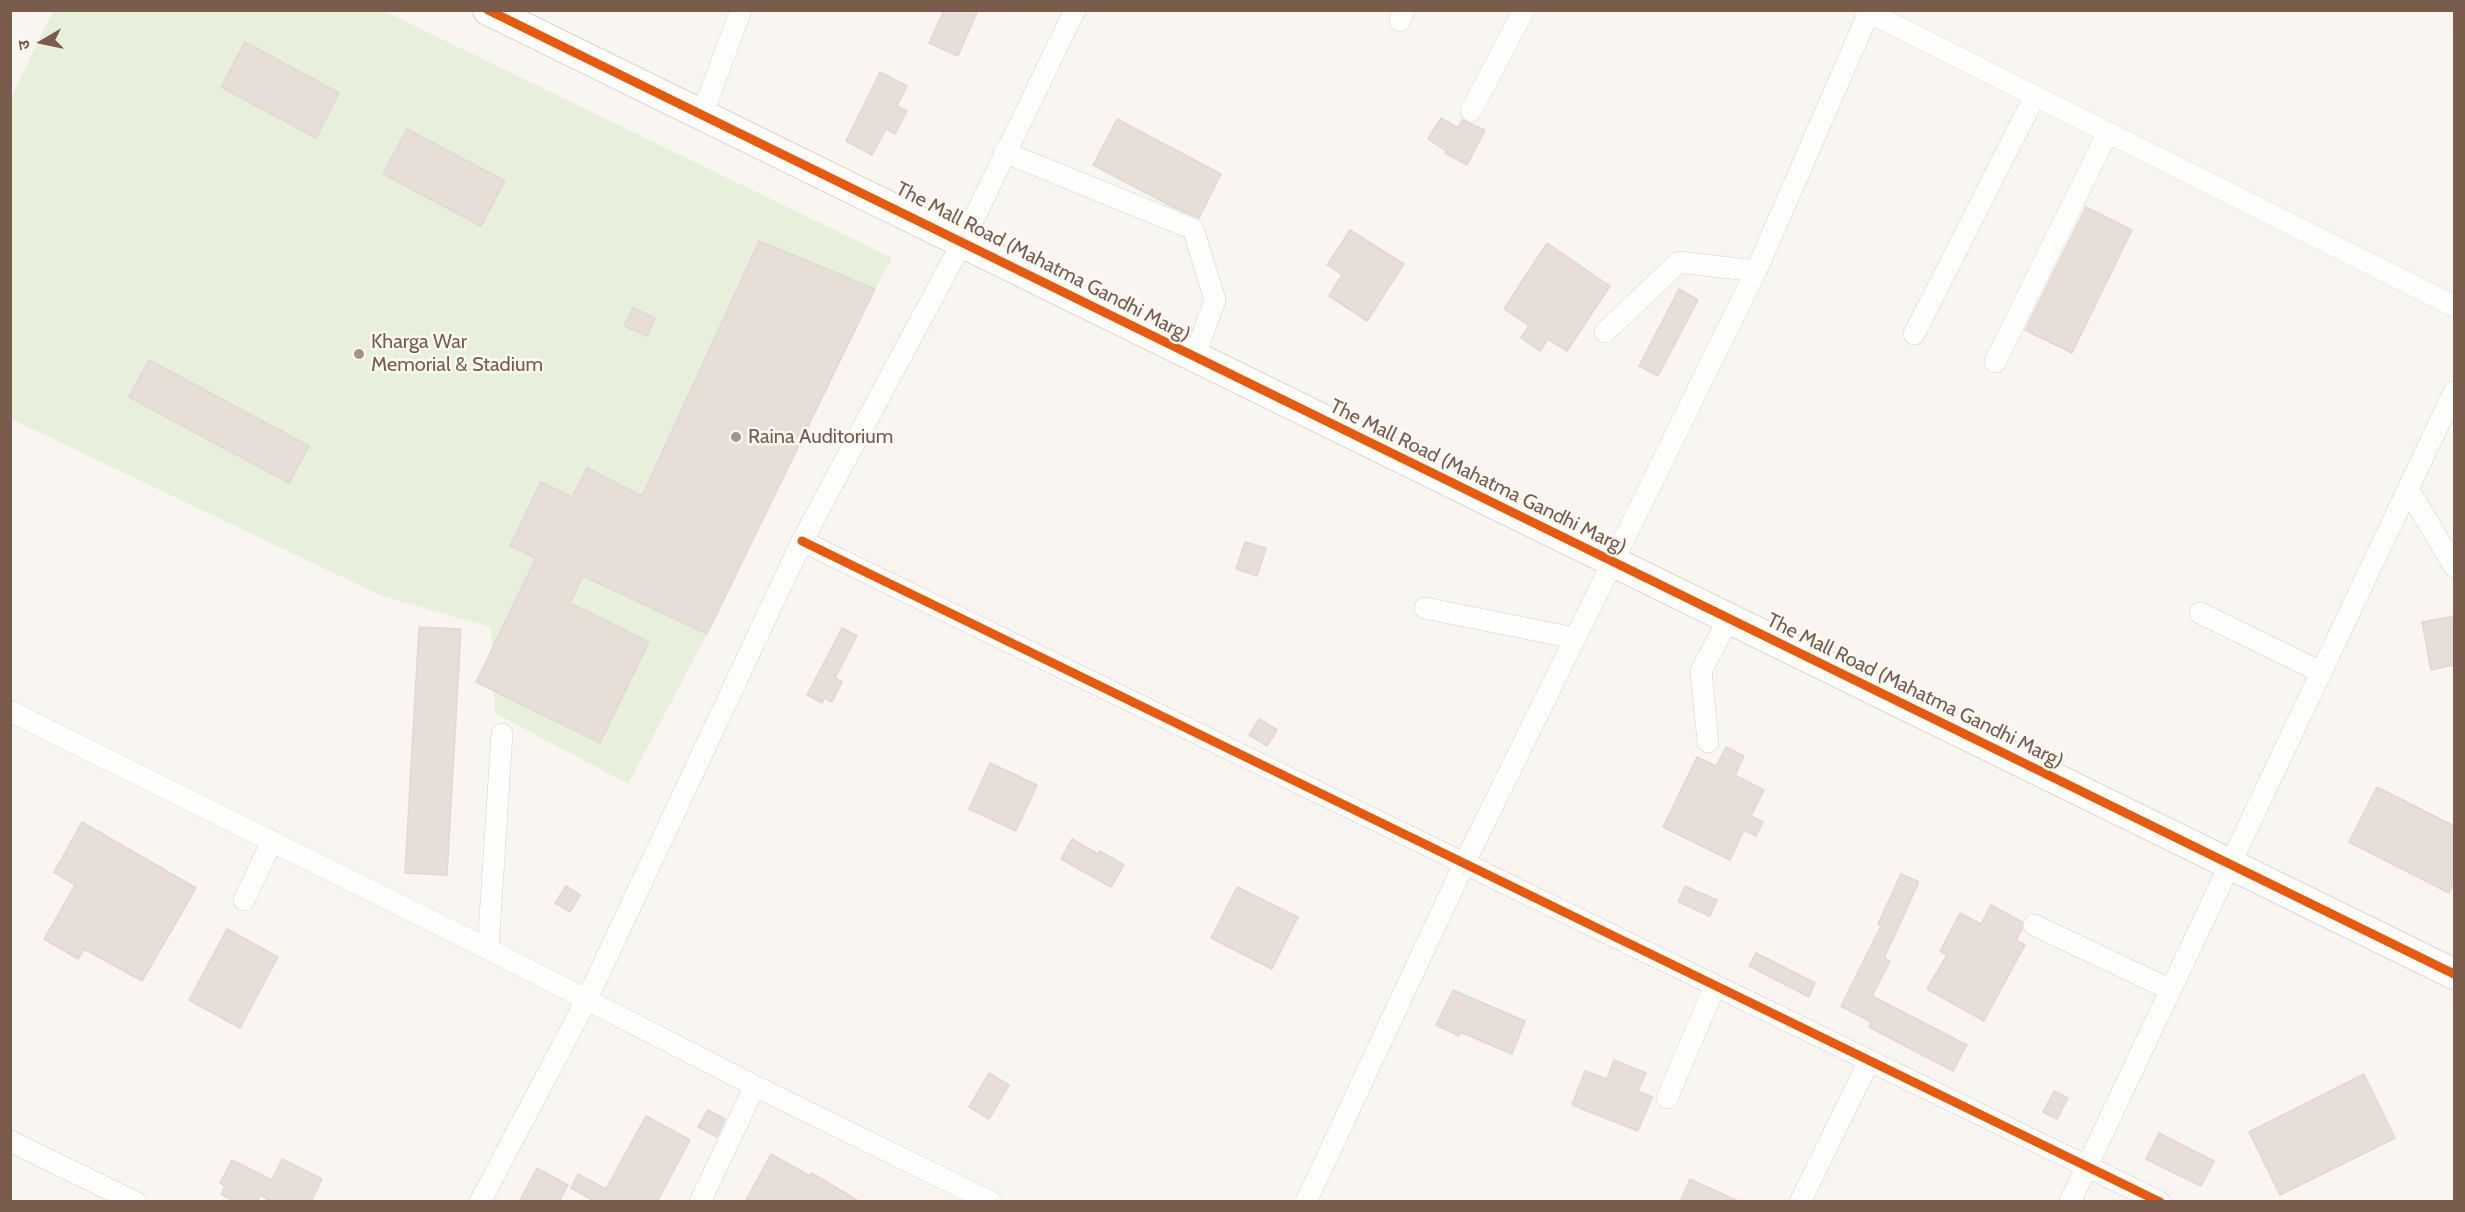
<!DOCTYPE html>
<html>
<head>
<meta charset="utf-8">
<style>
	body { margin:0 }
	#map { position:relative; width:2465px; height:1212px; overflow:hidden; background:#f9f5f0; font-family:Cabin,"Noto Sans Devanagari",sans-serif }
	canvas { display:block }
	.frame { position:absolute; inset:0; border:12px solid #7a5c4d; pointer-events:none }
	.north { position:absolute; left:12px; top:12px; width:60px; height:60px; -webkit-text-stroke:4px #fffaf3; paint-order:stroke; rotate:261deg; font-size:16px; font-weight:700; line-height:24px; text-align:center; color:#7a5c4d }
	.north::after { content:''; display:block; margin:auto; width:21px; height:27px; background:#7a5c4d; clip-path:polygon(50% 0,100% 100%,50% 72%,0 100%) }
</style>
</head>
<body>
<div id="map">
<canvas width="2465" height="1212"></canvas>
<div class="frame"></div>
<div class="north">उ</div>
</div>
<script>
const c = document.querySelector('canvas').getContext('2d');
c.lineJoin = 'round';
function fill(path, color) { c.fillStyle = color; c.fill(path, 'evenodd'); }
const shape = rows => new Path2D(rows.map(r => 'M' + r).join(''));
function stroke(path, color, width, dash) { c.strokeStyle = color; c.lineWidth = width; c.lineCap = dash ? 'butt' : 'round'; c.setLineDash(dash || []); c.stroke(path); }
function label(font, color, halo, rows, align = 'center') {
  c.font = font + ' Cabin,sans-serif'; c.lineWidth = 5; c.setLineDash([]); c.textBaseline = 'middle'; c.strokeStyle = halo; c.fillStyle = color; for (const [text, x, y, turn = 0] of rows) {
    c.save(); c.translate(x, y); c.rotate((+turn || 0) * Math.PI / 180); c.textAlign = isNaN(turn) ? turn : align; if (halo) c.strokeText(text, 0, 0); c.fillText(text, 0, 0); c.restore();
  }
}
fill(shape([
	[53,11,384,11,892,258,875,289,758,241,601,584,707,634,628,784,495,713,491,627,382,596,11,419,10,100]
]), '#e7f0db');
const building = shape([
	[944,10,978,10,958,56,929,43,944,10],
	[245,42,339,93,316,138,221,87,245,42],
	[880,72,907,86,897,106,907,111,895,134,886,129,872,155,846,141,880,72],
	[1441,118,1458,128,1462,120,1485,130,1467,165,1445,153,1446,151,1428,139,1441,118],
	[1117,119,1221,174,1199,218,1171,206,1093,165,1117,119],
	[407,129,505,181,481,226,383,174,407,129],
	[2086,207,2132,230,2072,353,2025,330,2086,207],
	[1350,230,1404,264,1367,321,1329,296,1342,275,1327,265,1350,230],
	[759,241,875,289,707,634,583,576,570,603,649,642,600,743,476,682,536,558,510,546,541,482,572,497,587,468,642,496,759,241],
	[1547,243,1610,286,1567,351,1548,339,1540,351,1521,338,1529,325,1504,309,1547,243],
	[1679,289,1698,300,1658,376,1639,366,1679,289],
	[633,308,655,318,647,336,624,326,633,308],
	[149,360,309,446,289,483,129,397,149,360],
	[1245,542,1266,548,1257,576,1236,569,1245,542],
	[2454,616,2454,665,2431,670,2422,622,2454,616],
	[419,627,461,629,447,875,405,873,419,627],
	[842,628,857,636,835,678,842,682,832,702,825,698,822,703,807,695,842,628],
	[1259,719,1277,730,1267,746,1249,735,1259,719],
	[1726,747,1744,756,1735,775,1764,790,1751,816,1763,822,1756,836,1744,830,1730,860,1663,827,1697,757,1716,766,1726,747],
	[990,763,1037,785,1016,831,969,809,990,763],
	[2377,787,2454,826,2454,881,2449,893,2349,842,2377,787],
	[82,822,196,888,142,981,84,949,78,959,44,939,75,885,54,872,82,822],
	[1072,839,1098,854,1100,851,1124,865,1111,887,1061,859,1072,839],
	[1901,874,1919,882,1884,958,1890,961,1872,996,1967,1045,1953,1071,1869,1027,1871,1022,1841,1006,1881,926,1878,924,1901,874],
	[566,886,580,895,570,912,555,903,566,886],
	[1685,886,1717,900,1710,916,1678,902,1685,886],
	[1237,887,1298,917,1272,969,1211,938,1237,887],
	[1991,905,2022,922,2022,929,2016,940,2025,945,1984,1021,1927,989,1947,955,1940,951,1960,913,1981,924,1991,905],
	[227,929,278,957,240,1028,189,1000,227,929],
	[1756,953,1815,983,1809,997,1749,966,1756,953],
	[1453,990,1525,1021,1512,1054,1460,1032,1459,1036,1436,1025,1453,990],
	[1614,1060,1646,1073,1638,1091,1652,1097,1638,1131,1572,1105,1585,1071,1607,1079,1614,1060],
	[989,1073,1009,1085,989,1119,969,1107,989,1073],
	[2364,1074,2395,1138,2280,1195,2249,1132,2364,1074],
	[2054,1091,2068,1098,2057,1119,2043,1112,2054,1091],
	[708,1110,725,1119,717,1137,698,1127,708,1110],
	[646,1116,690,1140,657,1202,596,1202,571,1188,578,1174,606,1189,646,1116],
	[2159,1133,2214,1161,2201,1186,2146,1159,2159,1133],
	[771,1154,810,1176,812,1173,860,1202,745,1202,771,1154],
	[282,1159,322,1179,311,1202,273,1202,260,1195,257,1202,235,1202,221,1194,225,1186,220,1183,232,1160,272,1180,282,1159],
	[537,1168,568,1185,559,1202,519,1202,537,1168],
	[1690,1179,1740,1202,1680,1202,1690,1179]
]);
fill(building, '#e6ded7');
stroke(building, '#e2d8d2', 1.5);
const street = shape([
	[1864,10,2454,306],
	[1400,21,1404,10],
	[1471,111,1524,10],
	[702,115,741,10],
	[1004,152,1193,229,1215,300,1194,358],
	[1605,332,1679,262,1756,271],
	[1914,334,2035,96],
	[1995,362,2108,132],
	[2408,489,2454,566],
	[802,541,2160,1202],
	[1425,608,1574,638],
	[2200,613,2321,672],
	[10,711,488,949,755,1086,991,1202],
	[1708,742,1701,671,1728,620],
	[244,900,272,841],
	[2034,925,2169,989],
	[488,949,502,734],
	[1667,1098,1715,986],
	[10,1141,135,1202],
	[480,1202,587,999,802,541,963,241,1075,10],
	[700,1202,755,1086],
	[1306,1202,1464,864,1756,271,1870,10],
	[1800,1202,1869,1061],
	[2070,1202,2454,392]
]);
const secondary = shape([
	[488,10,2454,974]
]);
stroke(street, '#d7d1cb', 22);
stroke(secondary, '#d9d2cb', 32);
stroke(street, '#fefefd', 21);
stroke(secondary, '#fefefd', 30);
stroke(shape([
	[488,10,2454,974],
	[802,541,2160,1202]
]), '#e8590c', 9);
for (const [x, y, r, color] of [
	[359,354,6,"#a69286"],
	[736,437,6,"#a69286"]
]) { const dot = new Path2D(); dot.arc(x, y, r, 0, 2 * Math.PI); c.fillStyle = color; c.fill(dot); stroke(dot, '#fffaf3', 2); }
label('20px', '#7a5c4d', '#fffaf3', [
	["The Mall Road (Mahatma Gandhi Marg)",1043,262,27],
	["The Mall Road (Mahatma Gandhi Marg)",1478,477,26],
	["The Mall Road (Mahatma Gandhi Marg)",1915,691,26]
]);
label('20px', '#7a5c4d', '#fffaf3', [
	["Kharga War",371,342],
	["Memorial & Stadium",371,365],
	["Raina Auditorium",748,437]
], 'left');
</script>
</body>
</html>
